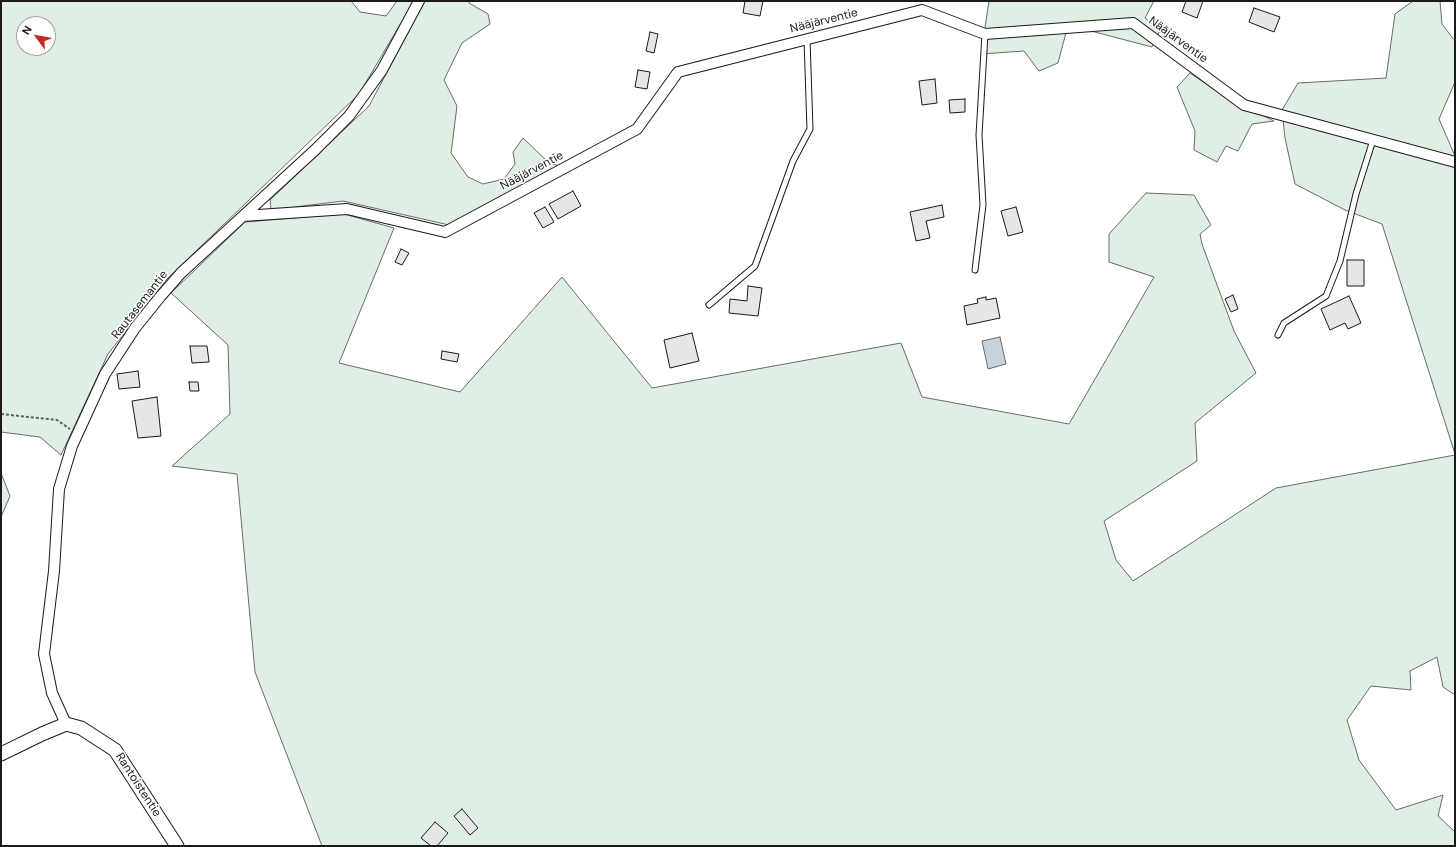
<!DOCTYPE html>
<html>
<head>
<meta charset="utf-8">
<style>
	body { margin:0 }
	#map { position:relative; width:1456px; height:847px; overflow:hidden; background:#fff; font-family:"DM Sans",sans-serif }
	canvas { display:block }
	.frame { position:absolute; inset:0; border:2px solid #1a1a1a; pointer-events:none }
	.north { position:absolute; left:16px; top:16px; width:40px; height:40px; box-sizing:border-box; background:#fff; border:1px solid #a3a3a3; border-radius:50%; rotate:302deg; font-size:11px; font-weight:700; line-height:16px; text-align:center; color:#1a1a1a }
	.north::after { content:''; display:block; margin:auto; width:14px; height:18px; background:#c62828; clip-path:polygon(50% 0,100% 100%,50% 72%,0 100%) }
</style>
</head>
<body>
<div id="map">
<canvas width="1456" height="847"></canvas>
<div class="frame"></div>
<div class="north">N</div>
</div>
<script>
const c = document.querySelector('canvas').getContext('2d');
c.lineJoin = 'round';
function fill(path, color) { c.fillStyle = color; c.fill(path, 'evenodd'); }
const shape = rows => new Path2D(rows.map(r => 'M' + r).join(''));
function stroke(path, color, width, dash) { c.strokeStyle = color; c.lineWidth = width; c.lineCap = dash ? 'butt' : 'round'; c.setLineDash(dash || []); c.stroke(path); }
function label(font, color, halo, rows, align = 'center') {
  c.font = font + ' "DM Sans",sans-serif'; c.lineWidth = 3; c.setLineDash([]); c.textBaseline = 'middle'; c.strokeStyle = halo; c.fillStyle = color; for (const [text, x, y, turn = 0] of rows) {
    c.save(); c.translate(x, y); c.rotate((+turn || 0) * Math.PI / 180); c.textAlign = isNaN(turn) ? turn : align; if (halo) c.strokeText(text, 0, 0); c.fillText(text, 0, 0); c.restore();
  }
}
const green = shape([
	[1,1,351,1,360,12,386,16,397,1,414,1,359,94,167,279,108,354,61,455,40,437,1,432,1,1],
	[24,24,48,24,48,48,24,48,24,24],
	[425,1,469,1,469,3,488,14,490,24,462,43,444,80,457,106,451,153,468,177,483,184,504,179,515,164,513,152,523,138,549,163,560,166,449,225,343,201,271,210,270,200,369,106,425,1],
	[989,1,1154,1,1145,18,1160,30,1152,47,1068,25,1058,63,1039,71,1024,51,981,54,989,1],
	[1413,1,1440,1,1442,24,1455,41,1455,82,1439,119,1455,156,1455,454,1382,224,1345,210,1295,184,1285,138,1282,110,1298,83,1386,78,1395,14,1413,1],
	[1190,73,1227,98,1274,121,1252,124,1238,151,1226,146,1217,162,1194,150,1195,131,1177,87,1190,73],
	[1146,193,1194,195,1211,225,1200,234,1202,244,1234,331,1256,373,1195,423,1197,461,1104,521,1116,560,1133,581,1276,488,1455,455,1455,695,1443,687,1437,657,1410,671,1411,690,1371,686,1347,720,1359,760,1396,810,1443,795,1438,816,1455,832,1455,846,322,846,255,672,237,474,172,466,230,414,228,345,171,293,245,222,344,214,394,228,339,363,460,392,562,277,652,388,901,343,922,397,1069,424,1154,277,1109,262,1109,234,1146,193],
	[1,473,10,496,1,517,1,473]
]);
fill(green, '#e0efe3');
stroke(green, '#6a6a6a', 1);
const water = shape([
	[1000,337,1006,364,988,369,982,341,1000,337]
]);
fill(water, '#c6d2dc');
stroke(water, '#6a6a6a', 1);
const building = shape([
	[745,1,763,1,760,16,743,13,745,1],
	[1186,1,1203,1,1197,18,1182,12,1186,1],
	[1254,8,1280,17,1274,32,1249,22,1254,8],
	[650,32,658,34,654,53,646,51,650,32],
	[638,70,650,72,647,89,635,87,638,70],
	[935,79,937,103,922,105,919,81,935,79],
	[965,99,965,112,950,113,949,100,965,99],
	[573,191,581,206,558,219,549,204,573,191],
	[942,205,944,217,926,221,930,238,916,241,910,212,942,205],
	[545,207,554,222,543,228,534,213,545,207],
	[1016,207,1023,232,1008,236,1001,211,1016,207],
	[401,249,409,253,402,265,395,262,401,249],
	[1347,260,1364,260,1364,286,1347,286,1347,260],
	[748,286,762,288,758,316,729,313,730,299,747,301,748,286],
	[1233,295,1238,309,1231,312,1225,299,1233,295],
	[1349,296,1361,323,1348,329,1345,323,1330,330,1321,309,1349,296],
	[986,297,986,300,996,298,1000,318,967,325,964,306,978,303,977,299,986,297],
	[692,333,699,361,670,368,664,340,692,333],
	[190,346,207,346,209,362,192,363,190,346],
	[442,351,459,354,457,362,441,359,442,351],
	[138,371,140,387,119,389,117,374,138,371],
	[189,382,198,382,199,391,190,391,189,382],
	[157,397,161,436,138,438,132,401,157,397],
	[462,809,478,828,470,835,454,816,462,809],
	[435,822,448,833,437,846,431,846,421,838,435,822]
]);
fill(building, '#e6e6e6');
stroke(building, '#1a1a1a', 1);
const service = shape([
	[975,270,983,205,979,135,985,34],
	[709,305,755,266,793,161,810,129,807,39],
	[1278,335,1284,323,1326,296,1340,261,1356,194,1373,140]
]);
const minor = shape([
	[243,216,347,209,445,232,637,129,678,72,922,10,985,34,1133,23,1244,105,1455,162],
	[66,724,52,693,44,654,54,571,59,489,72,446,105,374,135,328,160,297,181,273,315,150,349,116,382,70,419,1]
]);
const tertiary = shape([
	[1,754,42,734,66,724,81,728,115,750,177,846]
]);
stroke(service, '#1a1a1a', 7);
stroke(minor, '#1a1a1a', 12);
stroke(tertiary, '#1a1a1a', 15);
stroke(shape([
	[1,414,57,420,70,429]
]), '#5f5f5f', 2, [3, 2]);
stroke(service, '#fff', 5);
stroke(minor, '#fff', 10);
stroke(tertiary, '#fff', 13);
label('12px', '#1a1a1a', '#fff', [
	["Nääjärventie",824,21,-14],
	["Nääjärventie",1178,40,36],
	["Nääjärventie",532,171,-28],
	["Rautasemantie",140,305,-52],
	["Rantoistentie",138,785,57]
]);
</script>
</body>
</html>
